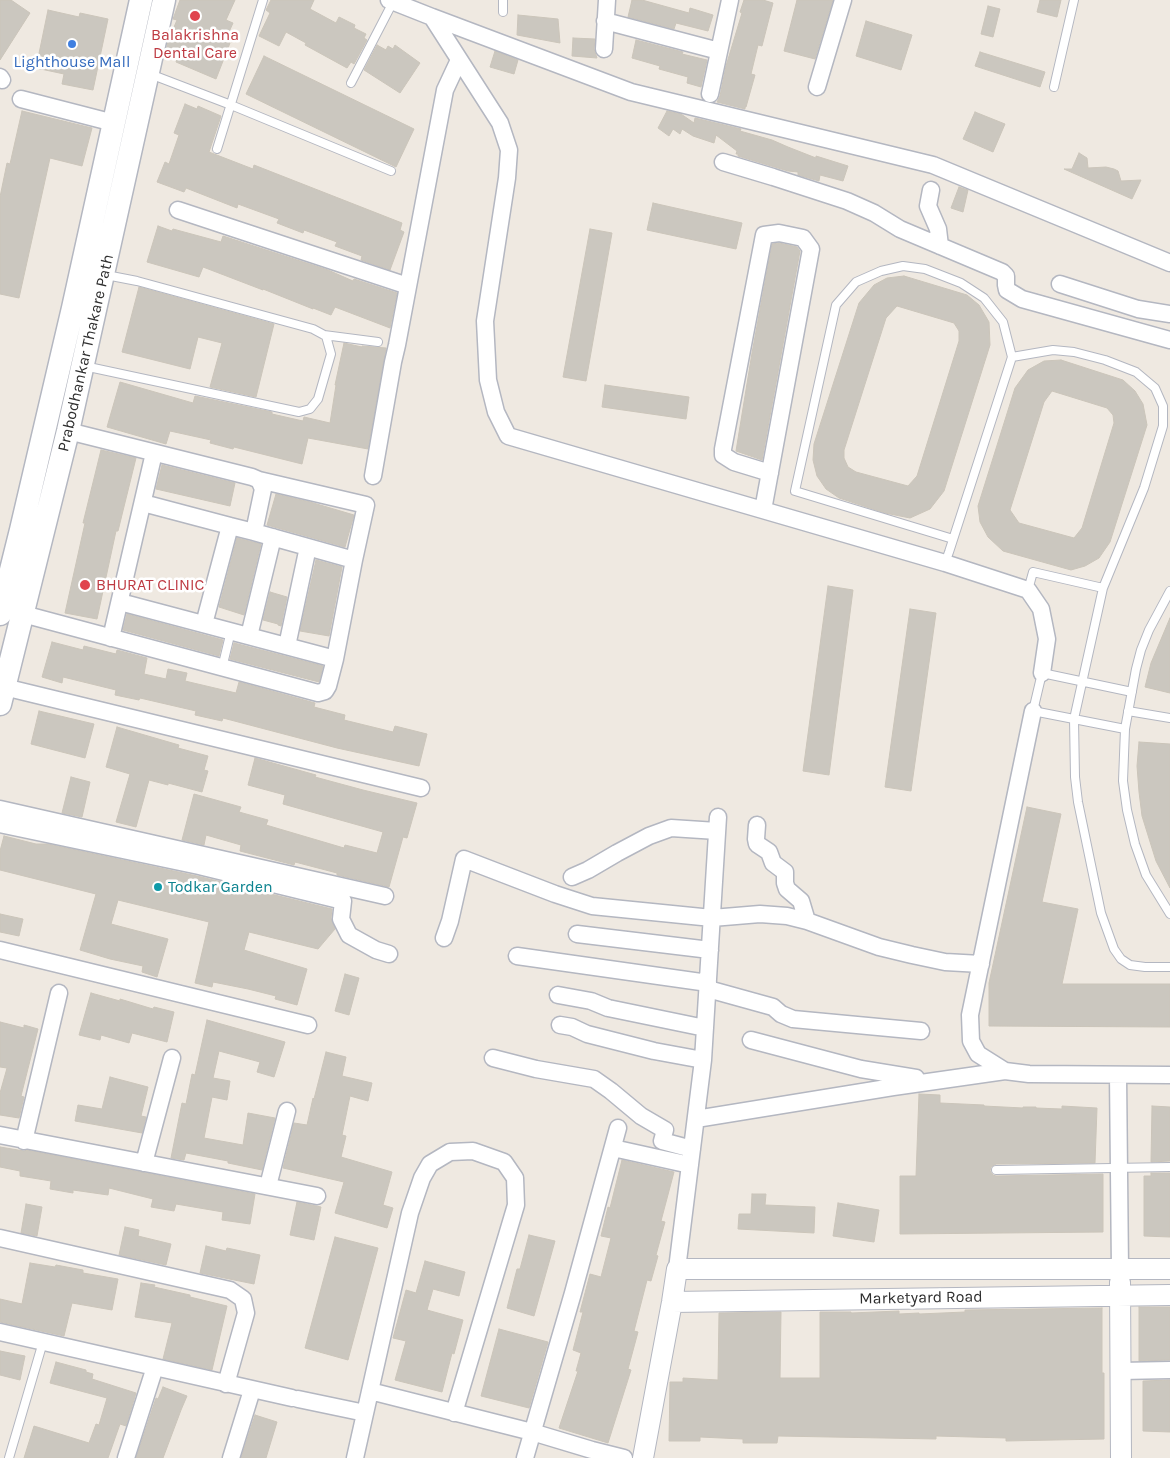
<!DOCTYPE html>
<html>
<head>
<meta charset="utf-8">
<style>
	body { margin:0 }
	canvas { display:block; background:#efe9e1 }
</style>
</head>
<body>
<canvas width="1170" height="1458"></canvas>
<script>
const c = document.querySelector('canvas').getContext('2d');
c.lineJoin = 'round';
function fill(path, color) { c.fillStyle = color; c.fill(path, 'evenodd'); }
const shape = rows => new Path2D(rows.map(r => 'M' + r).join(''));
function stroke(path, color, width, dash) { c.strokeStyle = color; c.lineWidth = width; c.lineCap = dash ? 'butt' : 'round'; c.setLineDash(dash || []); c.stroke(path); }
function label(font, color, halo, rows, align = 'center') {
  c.font = font + ' Karla,sans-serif'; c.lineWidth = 5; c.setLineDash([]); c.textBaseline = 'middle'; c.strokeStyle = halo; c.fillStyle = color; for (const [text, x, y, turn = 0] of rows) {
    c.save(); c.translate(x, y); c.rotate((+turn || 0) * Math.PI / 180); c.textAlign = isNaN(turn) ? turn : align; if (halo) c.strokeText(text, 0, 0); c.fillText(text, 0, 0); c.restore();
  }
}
const building = shape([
	[0,0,11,0,30,13,0,60,0,0],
	[180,0,235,0,226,20,233,23,225,41,230,43,216,79,176,62,178,56,166,51,168,41,177,20,173,19,180,0],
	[271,0,314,0,310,9,336,23,339,17,355,25,354,28,366,34,364,38,367,40,354,64,351,62,347,68,305,45,306,43,286,32,279,46,259,36,270,13,266,10,271,0],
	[632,0,642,0,689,13,690,8,713,15,708,31,676,23,674,29,628,17,632,0],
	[744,0,763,0,773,3,762,46,758,45,751,74,755,75,746,107,745,107,745,109,717,102,720,96,726,66,742,13,740,12,744,0],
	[797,0,833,0,815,59,784,51,797,0],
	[1040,0,1061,0,1057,17,1037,12,1040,0],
	[988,6,1000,9,993,37,981,34,988,6],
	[48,10,79,17,80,13,108,19,93,90,62,84,64,74,36,68,48,10],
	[518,15,558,19,560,43,517,35,518,15],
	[866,21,912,35,901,70,856,56,866,21],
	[573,38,595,39,594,49,597,58,572,56,573,38],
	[636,40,683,52,682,54,707,60,701,87,687,83,688,77,659,69,660,66,632,58,636,40],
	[377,45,386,50,388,46,393,49,395,45,420,63,400,93,364,70,377,45],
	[495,51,518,60,514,74,490,67,495,51],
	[980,52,1045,72,1040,87,975,66,980,52],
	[264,56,414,129,396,167,246,94,264,56],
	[185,104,197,109,198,106,221,116,209,152,253,169,254,165,402,223,400,230,404,232,390,270,361,260,362,256,335,246,337,242,304,230,303,233,277,223,279,219,238,204,237,208,186,188,184,192,157,182,165,162,169,164,179,135,174,133,185,104],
	[22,111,92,128,82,166,50,158,19,298,0,294,0,197,7,163,10,164,22,111],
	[667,111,681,114,694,123,695,118,741,129,740,131,772,140,788,147,816,158,816,156,848,166,843,181,820,175,819,181,798,175,798,172,788,171,738,156,738,154,736,154,737,151,716,135,714,143,693,136,682,129,680,134,673,129,669,136,658,128,667,111],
	[975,112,1005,124,993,152,963,139,975,112],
	[1079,153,1087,158,1088,168,1106,167,1114,169,1118,171,1121,181,1141,180,1132,199,1064,169,1072,169,1079,153],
	[959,187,968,190,963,212,951,208,959,187],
	[653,203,742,223,736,249,647,230,653,203],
	[158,226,172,231,173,229,221,242,223,236,328,270,353,281,354,279,397,293,390,328,335,307,331,315,313,308,313,309,263,289,263,290,203,267,199,277,147,262,158,226],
	[590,229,612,233,586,381,563,377,590,229],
	[779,243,797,247,800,251,762,460,736,451,752,353,772,244,779,243],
	[904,276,967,295,979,305,989,322,990,345,944,491,930,509,910,518,885,513,839,498,826,489,817,476,813,460,814,444,859,303,874,285,887,278,904,276],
	[897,306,954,323,959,331,959,341,917,476,908,486,856,472,848,467,844,458,844,450,886,318,897,306],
	[139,287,274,324,256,397,210,387,222,343,198,337,190,369,122,352,139,287],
	[344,343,362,347,362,346,386,348,368,449,308,438,302,464,234,447,233,449,210,443,211,440,170,431,166,444,107,427,120,382,193,403,195,396,200,397,272,412,272,414,303,421,304,417,330,423,336,385,335,385,344,343],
	[1061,360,1123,380,1135,391,1143,404,1147,425,1110,542,1099,558,1085,566,1071,570,1003,551,988,537,980,522,978,506,1015,388,1028,370,1044,361,1061,360],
	[1052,391,1107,408,1113,415,1114,423,1082,528,1074,538,1019,523,1010,510,1044,402,1052,391],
	[605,385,689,397,686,419,602,407,605,385],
	[101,450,136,458,118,531,116,531,97,619,65,613,85,523,83,523,101,450],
	[162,465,235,483,230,506,156,489,162,465],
	[276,494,310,502,354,515,345,547,267,525,276,494],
	[237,538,261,544,244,615,219,607,237,538],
	[316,560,342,567,329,636,300,631,316,560],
	[828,586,853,590,829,775,803,771,828,586],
	[270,592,287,597,281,626,278,625,278,624,263,620,270,592],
	[910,609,936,613,911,791,885,787,910,609],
	[127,614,223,640,219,656,123,630,127,614],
	[1170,618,1170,693,1145,687,1151,663,1170,618],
	[52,642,83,650,84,646,116,654,117,650,147,658,144,674,166,679,168,669,187,673,185,681,236,693,239,682,315,703,314,707,345,715,344,720,393,732,395,726,427,734,419,766,337,748,223,718,222,721,195,715,196,711,140,698,139,700,115,695,116,690,63,677,62,683,42,677,52,642],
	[234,643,323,666,319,682,230,659,234,643],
	[39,711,94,724,85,758,31,744,39,711],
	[117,727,179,745,178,748,208,756,204,770,208,771,202,792,168,783,168,785,149,780,136,827,116,822,130,774,106,767,117,727],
	[1139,742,1170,744,1170,888,1156,861,1142,816,1139,792,1137,766,1139,742],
	[255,758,316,775,315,777,363,790,417,803,407,838,403,837,389,887,337,875,337,873,295,862,294,865,240,851,241,845,206,835,204,845,182,840,194,794,241,807,239,812,268,820,266,825,344,848,345,845,377,853,383,832,283,804,285,795,248,785,255,758],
	[71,777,90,782,82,817,62,813,71,777],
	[1027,807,1061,814,1042,902,1078,909,1062,984,1170,984,1170,1027,989,1026,989,983,1027,807],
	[4,836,36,844,48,844,197,876,332,909,331,918,335,929,318,949,249,932,244,950,307,969,297,1005,275,999,276,996,248,989,213,982,212,987,195,983,209,922,118,900,111,924,168,939,157,977,142,972,143,966,110,959,80,950,96,894,0,870,0,851,4,836],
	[0,914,23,919,19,936,0,932,0,914],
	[345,974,359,978,349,1015,335,1011,345,974],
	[91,993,120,1001,120,999,153,1009,154,1007,174,1012,167,1042,132,1033,129,1043,101,1035,100,1040,79,1035,91,993],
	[207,1020,285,1042,274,1077,257,1072,260,1062,219,1051,213,1078,230,1081,227,1100,212,1097,204,1138,243,1145,248,1113,275,1118,262,1170,228,1163,228,1161,186,1153,184,1160,171,1158,182,1103,186,1104,192,1074,195,1075,207,1020],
	[0,1022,24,1028,24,1025,38,1029,21,1096,24,1097,19,1118,0,1115,0,1093,7,1068,0,1067,0,1022],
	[326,1052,346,1057,342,1076,372,1083,368,1101,350,1096,342,1135,346,1136,341,1157,392,1172,383,1205,393,1208,387,1228,335,1213,344,1182,283,1168,294,1123,307,1125,313,1098,314,1099,326,1052],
	[110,1077,148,1087,141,1116,146,1117,142,1133,75,1121,78,1105,102,1109,110,1077],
	[919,1094,940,1095,940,1103,984,1105,984,1106,1023,1108,1023,1107,1036,1107,1036,1108,1062,1109,1062,1106,1097,1108,1095,1163,996,1164,991,1167,990,1171,993,1175,996,1176,1103,1174,1103,1232,900,1234,900,1176,916,1176,919,1094],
	[1152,1106,1170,1107,1170,1161,1151,1162,1152,1106],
	[0,1147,24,1151,27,1150,255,1194,250,1224,222,1220,223,1212,176,1204,174,1211,151,1207,153,1199,109,1188,108,1195,73,1190,73,1193,50,1189,51,1181,20,1176,20,1171,0,1167,0,1147],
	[622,1160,674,1172,661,1221,665,1222,656,1255,658,1256,651,1281,647,1280,634,1331,638,1332,628,1369,631,1370,608,1443,559,1428,578,1371,576,1371,581,1353,573,1350,583,1312,580,1312,590,1274,601,1277,611,1238,601,1236,608,1207,610,1208,622,1160],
	[1151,1173,1170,1173,1170,1237,1144,1236,1144,1176,1151,1176,1151,1173],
	[752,1194,766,1194,765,1205,815,1207,814,1233,738,1229,739,1214,751,1214,752,1194],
	[297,1202,321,1207,314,1240,290,1235,297,1202],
	[838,1203,879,1210,874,1242,833,1236,838,1203],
	[26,1204,42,1207,37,1236,21,1233,26,1204],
	[125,1227,139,1230,138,1236,171,1244,166,1265,119,1255,125,1227],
	[529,1235,555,1241,534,1316,507,1308,517,1269,520,1269,529,1235],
	[335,1237,378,1248,348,1360,305,1348,335,1237],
	[206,1246,226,1251,227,1248,260,1255,254,1284,200,1273,206,1246],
	[425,1261,465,1272,459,1296,433,1289,427,1310,463,1320,454,1354,452,1353,442,1392,395,1380,406,1341,393,1338,406,1290,416,1293,425,1261],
	[30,1263,55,1267,56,1265,83,1270,83,1273,118,1279,112,1310,72,1303,64,1336,0,1322,0,1299,22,1304,30,1263],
	[141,1283,155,1285,154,1287,190,1295,190,1297,227,1306,212,1370,163,1359,172,1323,135,1317,141,1283],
	[1139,1307,1170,1307,1170,1360,1139,1361,1139,1307],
	[1102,1308,1102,1373,1104,1373,1104,1439,1006,1441,1006,1438,936,1436,936,1439,778,1436,777,1443,743,1443,743,1439,700,1437,700,1441,669,1441,670,1382,683,1382,683,1378,718,1380,719,1313,781,1312,780,1378,820,1378,820,1312,851,1312,851,1313,899,1311,899,1314,919,1313,919,1314,965,1312,965,1310,1102,1308],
	[499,1329,548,1342,529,1408,481,1396,499,1329],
	[0,1351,25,1356,20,1380,0,1375,0,1351],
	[56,1362,86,1370,86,1372,93,1374,92,1379,136,1393,126,1426,120,1424,108,1458,24,1458,34,1426,89,1443,96,1424,99,1425,107,1398,50,1383,56,1362],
	[1170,1380,1170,1432,1143,1431,1143,1381,1170,1380],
	[163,1387,187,1396,181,1410,163,1458,136,1458,156,1398,158,1399,163,1387],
	[255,1415,277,1422,266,1458,241,1458,255,1415]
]);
fill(building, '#cbc7bf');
stroke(building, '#cbc5ba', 1);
const service = shape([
	[503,12,503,0],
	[150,74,231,105,391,171],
	[351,83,393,2],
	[1054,87,1074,0],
	[217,149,263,0],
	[324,335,378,342],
	[1012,357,1053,350,1074,352,1105,360,1136,372,1155,388,1163,406,1163,426,1144,488,1103,588,1074,719,1075,777,1078,802,1101,913,1114,949,1121,959,1130,965,1145,967,1170,967],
	[84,366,299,412,310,409,318,399,331,354,326,336,313,329,137,281,106,275],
	[945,563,949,552,1012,357,1003,322,984,298,961,283,925,269,903,266,881,271,856,282,836,305,795,491,953,539],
	[1028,590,1033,572,1103,588],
	[1170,591,1149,630,1141,650,1136,669,1125,729,1123,781,1127,810,1135,844,1146,875,1170,914],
	[222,668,231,631],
	[1128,711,1170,718],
	[1125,729,1033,711,1042,673,1132,692],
	[996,1170,1170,1167],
	[9,1458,43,1342]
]);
const minor = shape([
	[389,0,432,17,500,123,509,150,507,178,485,321,488,380,496,412,508,436,945,563,1028,590,1041,609,1047,639,1042,673],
	[432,17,631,92,933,165,1170,263],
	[605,21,719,51],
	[604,49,607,0],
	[0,77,2,80],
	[817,87,843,0],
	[710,94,730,0],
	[21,99,114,123],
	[723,162,773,177,847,201,874,213,900,229,1002,272,1006,276,1006,285,1007,290,1022,299,1170,340],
	[931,190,928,206,938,229,940,246],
	[178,210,408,286],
	[1060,284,1138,309,1170,314],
	[373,476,393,362,397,345,445,90,459,60],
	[259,480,366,505,354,560],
	[143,503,230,526],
	[763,510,811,249,803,238,779,233,764,235,723,449,723,455,734,462,770,473],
	[120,602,335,659],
	[23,614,318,693,325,691,328,686,335,659,354,560,254,532,263,489,259,480,252,477,68,431],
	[204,624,230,526,254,532],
	[249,636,273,537],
	[111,638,154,453],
	[287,646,308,547],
	[4,687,421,788],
	[1033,711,970,1015,971,1041,978,1054,1005,1071,1029,1074,1170,1075],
	[0,809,385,896],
	[0,824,199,866,343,901,341,919,349,935,376,950,389,954],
	[757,825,756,839,757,844,769,852,773,863,785,872,785,883,787,889,801,901,807,921],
	[572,877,588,870,617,853,649,836,671,828,717,831],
	[577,934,710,950],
	[444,938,450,921,464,859,555,894,592,906,712,918,760,914,787,916,807,921,879,947,912,955,945,962,981,964],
	[0,950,308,1025],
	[517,956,708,983],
	[708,989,773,1007,781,1014,793,1019,921,1031],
	[558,995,591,1001,608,1008,705,1028],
	[560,1025,572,1027,587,1034,654,1051,703,1060],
	[751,1040,861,1069,916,1078,917,1080],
	[493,1058,536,1069,594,1079,611,1091,641,1116,665,1130,662,1141,692,1149],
	[1118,1075,1120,1270],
	[696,1119,893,1087,1005,1071],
	[0,1135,317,1196],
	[24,1141,59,993],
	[613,1148,690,1165],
	[144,1163,172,1058],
	[268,1186,287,1111],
	[0,1238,230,1290,243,1299,246,1313,226,1384],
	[677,1269,703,1060,718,817],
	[0,1332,292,1398],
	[1121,1371,1170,1370],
	[370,1391,532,1432,592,1450,624,1458],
	[298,1399,365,1413],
	[126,1458,155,1367],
	[231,1458,252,1390],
	[355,1458,410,1213,422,1178,430,1164,450,1152,473,1151,504,1162,515,1178,516,1205,454,1413],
	[525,1458,573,1293,618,1128]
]);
const tertiary = shape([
	[1120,1282,1121,1458],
	[672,1302,1170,1295],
	[643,1458,672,1302,677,1269,1170,1269]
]);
const secondary = shape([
	[0,614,21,530,73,308,141,0],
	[0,704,68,431,164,0]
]);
stroke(service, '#b4b7c1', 10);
stroke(minor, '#b4b7c1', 19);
stroke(tertiary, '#b4b7c1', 22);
stroke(secondary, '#b4b7c1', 25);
stroke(service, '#fff', 8);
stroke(minor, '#fff', 16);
stroke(tertiary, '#fff', 20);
stroke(secondary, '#fff', 22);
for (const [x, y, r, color] of [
	[195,16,6,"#e0444e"],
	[72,44,5,"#3f7fe0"],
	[85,585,6,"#e0444e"],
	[158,887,5,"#0f9aa8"]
]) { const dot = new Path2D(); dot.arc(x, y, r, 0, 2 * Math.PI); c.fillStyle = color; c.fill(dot); stroke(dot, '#fff', 2); }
label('16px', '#be3a42', '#fff', [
	["Balakrishna",195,35],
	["Dental Care",195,53],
	["BHURAT CLINIC",96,585,"left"]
]);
label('16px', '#366cbe', '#fff', [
	["Lighthouse Mall",72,62]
]);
label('16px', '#2e2e2e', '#fff', [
	["Prabodhankar Thakare Path",86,353,-77],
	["Marketyard Road",921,1298,-1]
]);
label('16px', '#0d838f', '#fff', [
	["Todkar Garden",168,887]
], 'left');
</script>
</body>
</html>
